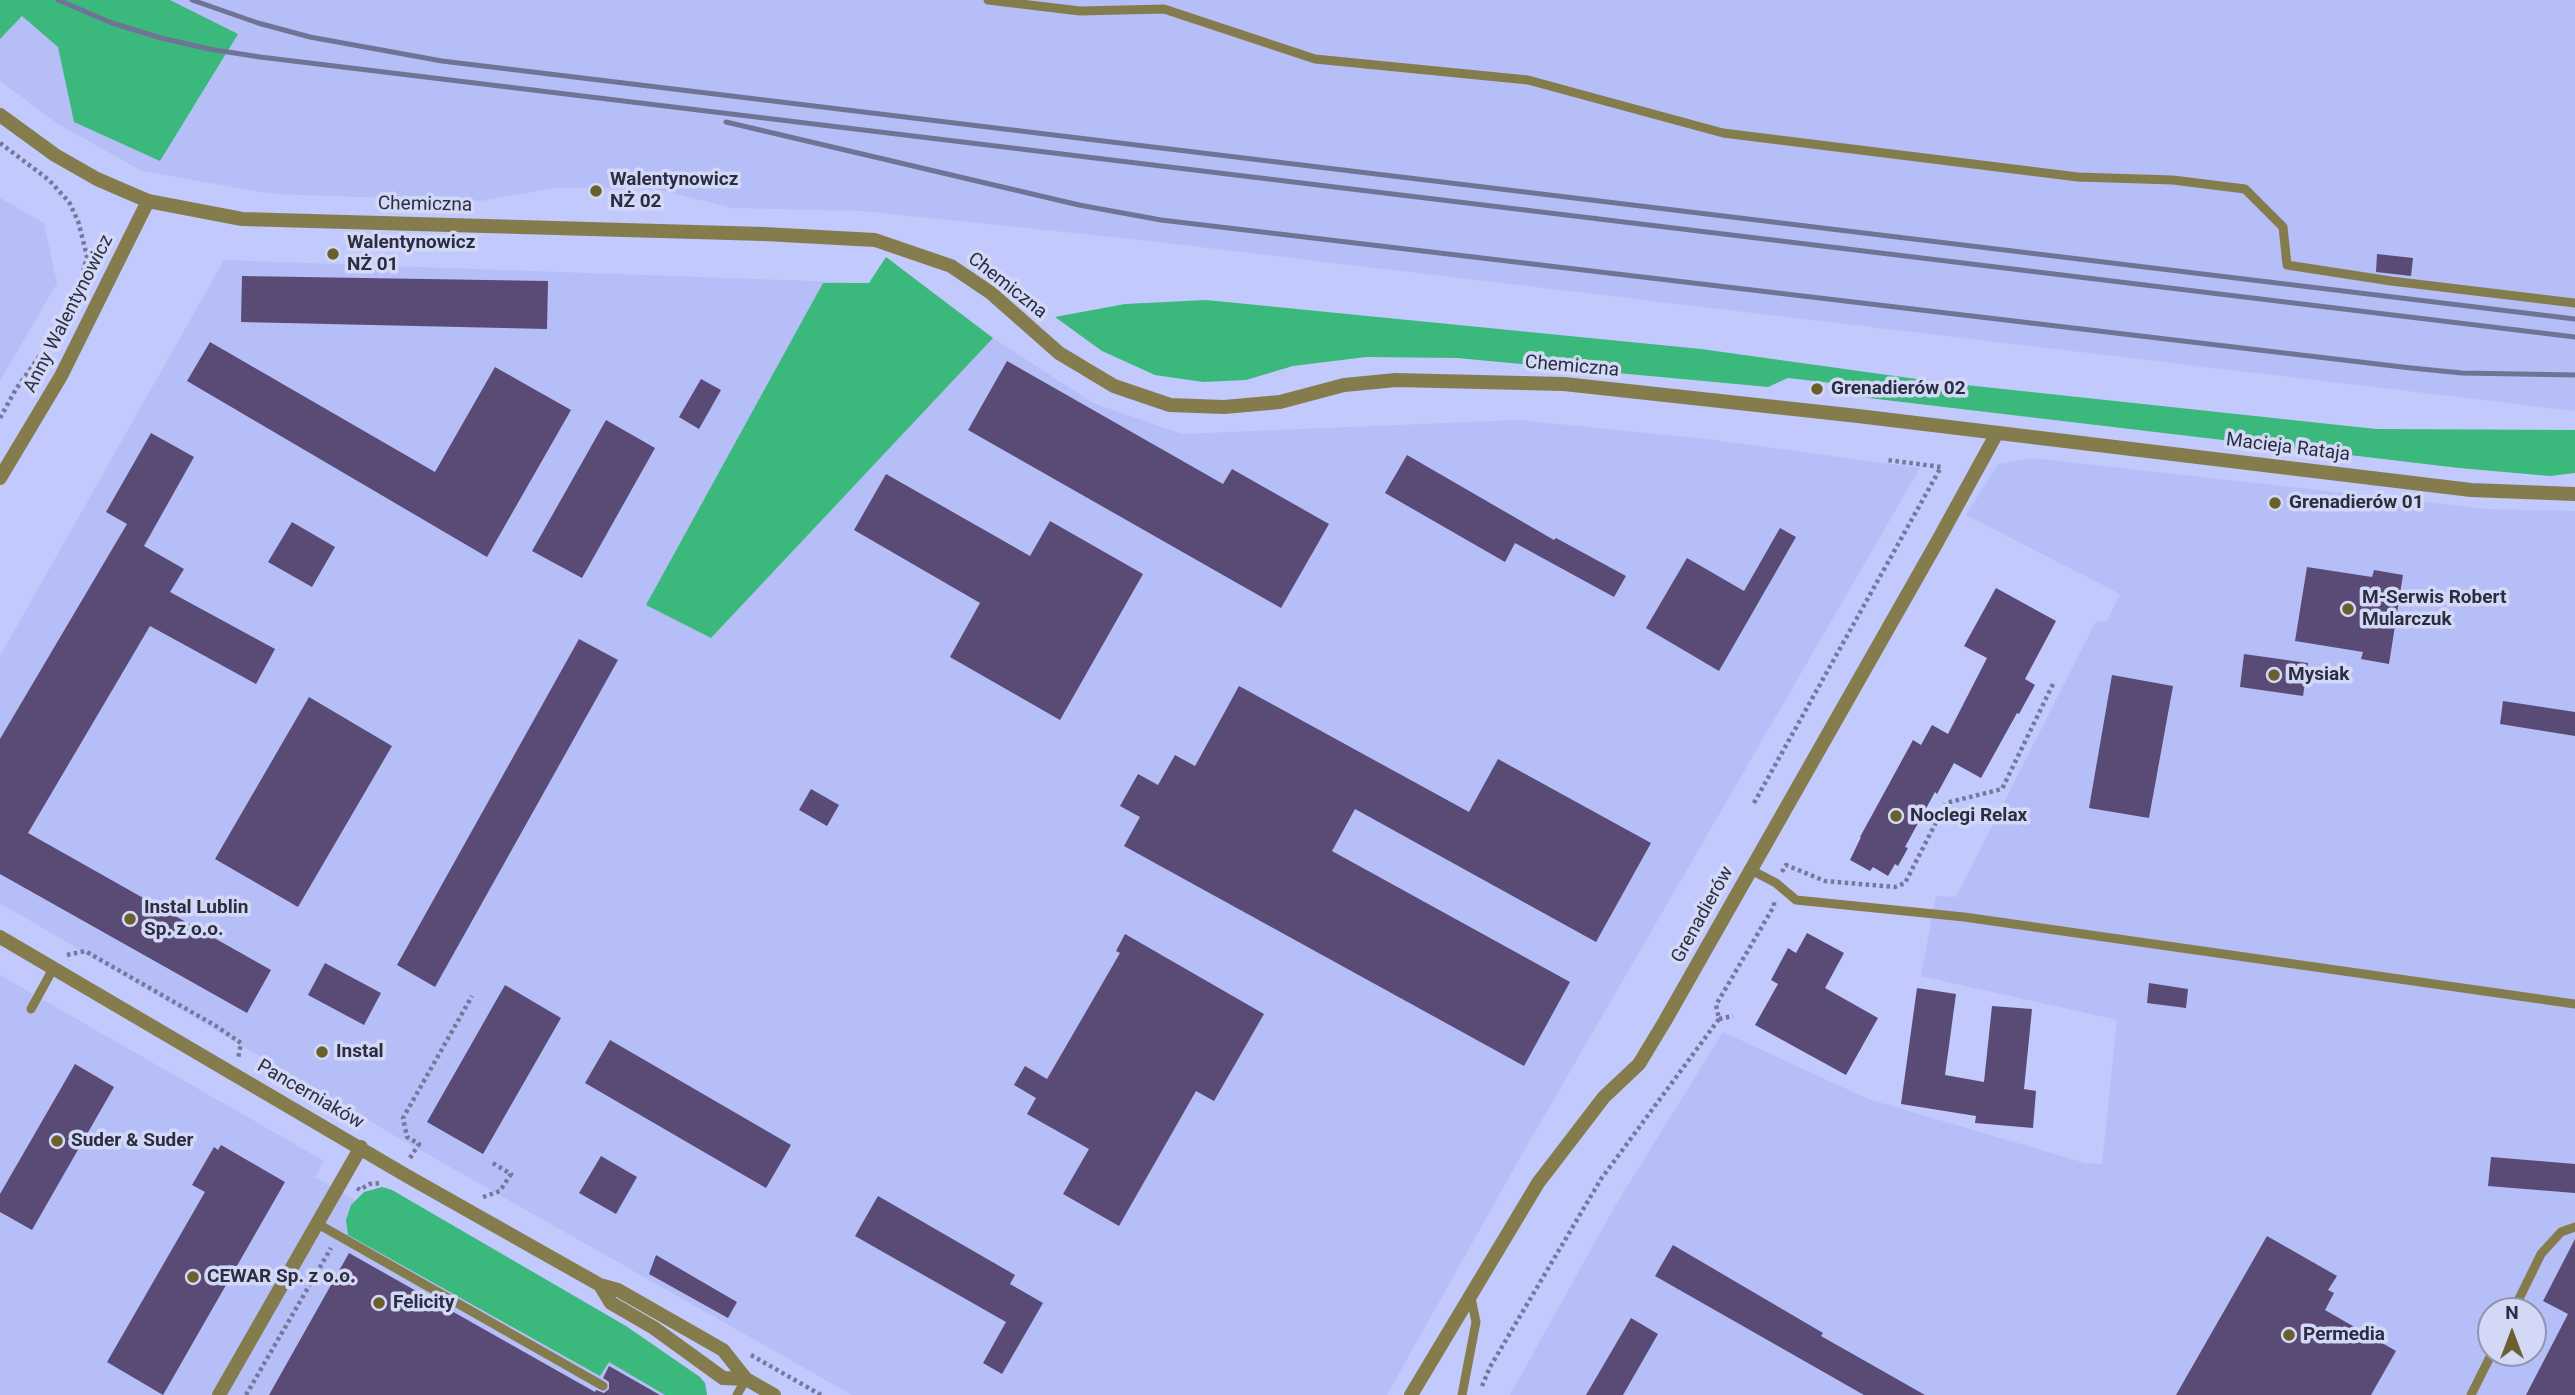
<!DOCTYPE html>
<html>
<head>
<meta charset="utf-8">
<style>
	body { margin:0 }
	#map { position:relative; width:2575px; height:1395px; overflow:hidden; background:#c2c9fc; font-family:Roboto,sans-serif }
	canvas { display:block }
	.north { position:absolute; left:2477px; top:1297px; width:70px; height:70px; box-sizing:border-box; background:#d3d8f7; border:2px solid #9094ae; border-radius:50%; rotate:0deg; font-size:19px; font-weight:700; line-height:28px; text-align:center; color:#2b2e41 }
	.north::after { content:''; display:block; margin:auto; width:24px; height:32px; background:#6a602d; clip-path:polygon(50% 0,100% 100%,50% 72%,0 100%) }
</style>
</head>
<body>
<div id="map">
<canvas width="2575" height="1395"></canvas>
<div class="north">N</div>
</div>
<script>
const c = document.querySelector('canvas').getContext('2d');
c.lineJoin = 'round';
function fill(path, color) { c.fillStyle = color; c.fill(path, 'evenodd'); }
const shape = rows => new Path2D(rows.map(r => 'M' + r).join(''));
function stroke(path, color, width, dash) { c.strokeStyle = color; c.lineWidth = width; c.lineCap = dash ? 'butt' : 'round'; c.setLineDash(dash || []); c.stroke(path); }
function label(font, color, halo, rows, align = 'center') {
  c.font = font + ' Roboto,sans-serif'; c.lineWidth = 7; c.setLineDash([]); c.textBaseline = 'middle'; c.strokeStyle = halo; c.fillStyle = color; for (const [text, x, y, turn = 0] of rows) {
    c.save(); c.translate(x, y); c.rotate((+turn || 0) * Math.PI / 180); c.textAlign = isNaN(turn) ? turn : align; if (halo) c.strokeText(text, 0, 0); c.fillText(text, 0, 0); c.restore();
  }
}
fill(shape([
	[0,0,2575,0,2575,411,1141,240,863,211,733,208,656,189,555,188,481,201,273,194,142,171,58,124,0,81],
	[0,198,44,223,57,283,0,381],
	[224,260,869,283,803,402,993,338,1093,403,1182,434,1519,420,1707,439,1920,468,1521,1156,1387,1395,852,1395,383,1129,0,903,0,656],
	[2033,458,2487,509,2575,511,2575,1395,1510,1395,1615,1206,1723,1032,1868,1099,2085,1163,2102,1164,2117,1020,1921,976,1936,896,1956,897,2096,621,2107,622,2120,594,1966,515,1998,464],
	[2491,1311,2533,1311,2533,1353,2491,1353],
	[0,975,324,1161,315,1177,685,1395,0,1395]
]), '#b6bef7');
fill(shape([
	[0,0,170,0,238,34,160,161,74,122,58,47,22,16,0,39],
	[886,257,993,338,711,638,646,605,823,283,869,283],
	[1206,300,1701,349,1938,382,2376,429,2575,430,2575,473,2550,476,2459,468,1860,397,1849,385,1788,378,1768,387,1457,358,1366,357,1293,366,1246,380,1203,382,1155,375,1102,351,1055,317,1125,304],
	[382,1187,392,1190,626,1326,700,1377,705,1383,707,1395,665,1395,609,1362,600,1376,348,1235,346,1220,351,1205,364,1192]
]), '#3bb97c');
fill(shape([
	[2377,254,2413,258,2411,276,2376,272],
	[242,276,548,281,547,329,241,322],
	[210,342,435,472,495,367,571,410,487,557,187,381],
	[1007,361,1223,484,1232,469,1329,524,1281,608,968,430],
	[701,379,721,390,699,429,679,417],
	[606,420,655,448,582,578,532,551],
	[151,433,194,457,144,546,184,569,170,592,275,649,256,684,150,626,28,833,271,970,247,1013,0,874,0,739,127,524,106,512],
	[1407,455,1554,540,1556,538,1626,576,1614,597,1515,543,1505,562,1385,493],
	[886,474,1030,556,1050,521,1143,574,1060,720,950,657,980,603,854,530],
	[292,522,335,547,312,587,268,562],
	[1780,528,1796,537,1719,671,1646,628,1687,558,1744,591],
	[2307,567,2372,577,2374,570,2403,575,2389,664,2361,659,2363,652,2295,641],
	[1996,588,2056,621,2025,679,2035,685,2019,714,2017,713,1981,778,1954,763,1937,794,1935,792,1905,847,1908,848,1898,866,1895,864,1888,876,1873,867,1870,871,1850,860,1861,837,1860,837,1913,740,1921,745,1932,725,1948,734,1987,658,1964,646],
	[579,639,618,660,435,987,397,965],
	[2244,654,2308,663,2303,696,2240,687],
	[2112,675,2173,686,2149,818,2089,808],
	[1239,686,1469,812,1498,759,1651,843,1596,942,1355,809,1332,851,1570,982,1524,1066,1124,846,1140,817,1120,806,1138,774,1158,785,1175,755,1195,766],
	[309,697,392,746,298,907,215,859],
	[2503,701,2575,712,2575,736,2500,724],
	[811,789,839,805,827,826,799,810],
	[1807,933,1844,953,1825,988,1878,1018,1846,1075,1755,1025,1778,984,1771,980,1788,948,1796,953],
	[1125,934,1264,1014,1214,1101,1196,1091,1119,1226,1063,1194,1089,1149,1027,1114,1036,1098,1014,1085,1025,1066,1047,1079,1120,953,1116,951],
	[325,963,381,993,364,1025,308,995],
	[2149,983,2188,989,2186,1008,2147,1003],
	[505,985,561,1018,483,1154,427,1122],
	[1917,988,1956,994,1945,1075,1984,1082,1992,1006,2032,1009,2024,1089,2036,1091,2033,1128,1975,1123,1976,1116,1901,1104],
	[610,1040,791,1145,766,1188,585,1083],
	[75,1064,114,1087,32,1230,0,1212,0,1194],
	[221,1145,285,1182,163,1395,107,1362,205,1192,192,1185,214,1147,218,1150],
	[601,1156,637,1177,616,1214,579,1193],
	[2491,1157,2575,1164,2575,1193,2488,1186],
	[878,1196,1015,1275,1010,1284,1043,1303,1002,1374,983,1363,1006,1322,855,1236],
	[2267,1236,2337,1276,2328,1290,2334,1293,2325,1310,2396,1351,2371,1395,2176,1395],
	[2575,1239,2575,1395,2526,1395,2568,1314,2543,1301],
	[1673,1245,1823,1333,1821,1336,1925,1395,1864,1395,1655,1276],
	[349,1253,595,1392,596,1390,604,1393,609,1389,609,1382,603,1378,609,1366,660,1395,269,1395],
	[656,1255,737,1302,728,1318,649,1274],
	[1631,1318,1658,1334,1623,1395,1586,1395]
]), '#594b76');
stroke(shape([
	[0,143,49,180,69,202,78,221,87,256,77,298],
	[0,418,16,389,69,315],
	[1754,803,1941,467,1887,460],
	[1782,872,1786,865,1825,881,1895,887,1905,883,1946,803,2002,789,2054,682],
	[67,955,85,951,216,1026,241,1043,238,1059],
	[1719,1019,1733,1016],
	[410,1158,419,1144,407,1137,403,1118,472,996],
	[357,1188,360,1190,369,1184,381,1183],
	[483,1197,500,1191,511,1174,491,1162],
	[751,1355,821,1395],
	[1482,1386,1490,1367,1601,1179,1719,1019,1716,1005,1774,906,1774,900],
	[246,1395,331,1248]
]), '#74799b', 4.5, [3.5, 3.5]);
stroke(shape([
	[988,0,1080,11,1164,9,1315,59,1528,80,1723,133,2078,177,2173,180,2245,189,2283,227,2287,265,2391,281,2575,303],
	[1751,870,1776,883,1796,900,1964,917,2575,1004],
	[31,1009,54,967],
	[318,1224,603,1386],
	[2513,1311,2541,1254,2561,1232,2575,1227],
	[737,1395,746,1379],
	[1462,1395,1476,1322,1471,1298],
	[2471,1395,2492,1353]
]), '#857c4d', 9);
stroke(shape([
	[0,115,55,155,97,179,148,201,242,219,764,234,875,240,951,266,991,293,1059,353,1114,386,1170,405,1224,407,1280,402,1344,385,1396,380,1564,384,1858,416,2471,490,2575,494],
	[0,478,61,376,148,201],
	[0,937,407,1176,600,1285,618,1290,723,1350,746,1379,774,1395],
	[600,1285,611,1303,654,1328,723,1378,746,1379],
	[219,1395,361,1147],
	[1411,1395,1538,1183,1604,1097,1639,1064,1665,1021,1936,544,1997,433]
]), '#857c4d', 14);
stroke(shape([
	[58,0,112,23,161,38,209,49,260,57,2575,337],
	[192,0,258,23,310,37,442,61,2575,319],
	[726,122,1079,205,1161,220,2411,368,2462,373,2575,375]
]), '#6f7496', 5);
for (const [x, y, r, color] of [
	[596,191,7,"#6a602d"],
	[333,254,7,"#6a602d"],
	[1817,389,7,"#6a602d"],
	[2275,503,7,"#6a602d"],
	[2348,609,7,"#6a602d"],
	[2274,675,7,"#6a602d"],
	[1896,816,7,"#6a602d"],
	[130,919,7,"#6a602d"],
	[322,1052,7,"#6a602d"],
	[57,1141,7,"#6a602d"],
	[193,1277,7,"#6a602d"],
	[379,1303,7,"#6a602d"],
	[2289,1335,7,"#6a602d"]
]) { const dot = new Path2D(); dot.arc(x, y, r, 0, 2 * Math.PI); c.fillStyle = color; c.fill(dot); stroke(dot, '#d3d8f7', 2.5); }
label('bold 19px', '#2b2e41', '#d3d8f7', [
	["Walentynowicz",610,180],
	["NŻ 02",610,202],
	["Walentynowicz",347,243],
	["NŻ 01",347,265],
	["Grenadierów 02",1831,389],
	["Grenadierów 01",2289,503],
	["M-Serwis Robert",2362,598],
	["Mularczuk",2362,620],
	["Mysiak",2288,675],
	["Noclegi Relax",1910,816],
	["Instal Lublin",144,908],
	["Sp. z o.o.",144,930],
	["Instal",336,1052],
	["Suder & Suder",71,1141],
	["CEWAR Sp. z o.o.",207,1277],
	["Felicity",393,1303],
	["Permedia",2303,1335]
], 'left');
label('19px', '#2b2e41', '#d3d8f7', [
	["Chemiczna",425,205,1],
	["Chemiczna",1007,286,38],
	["Anny Walentynowicz",69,314,-63],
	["Chemiczna",1572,367,5],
	["Macieja Rataja",2288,448,7],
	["Grenadierów",1703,915,-61],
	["Pancerniaków",310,1095,30]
]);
</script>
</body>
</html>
